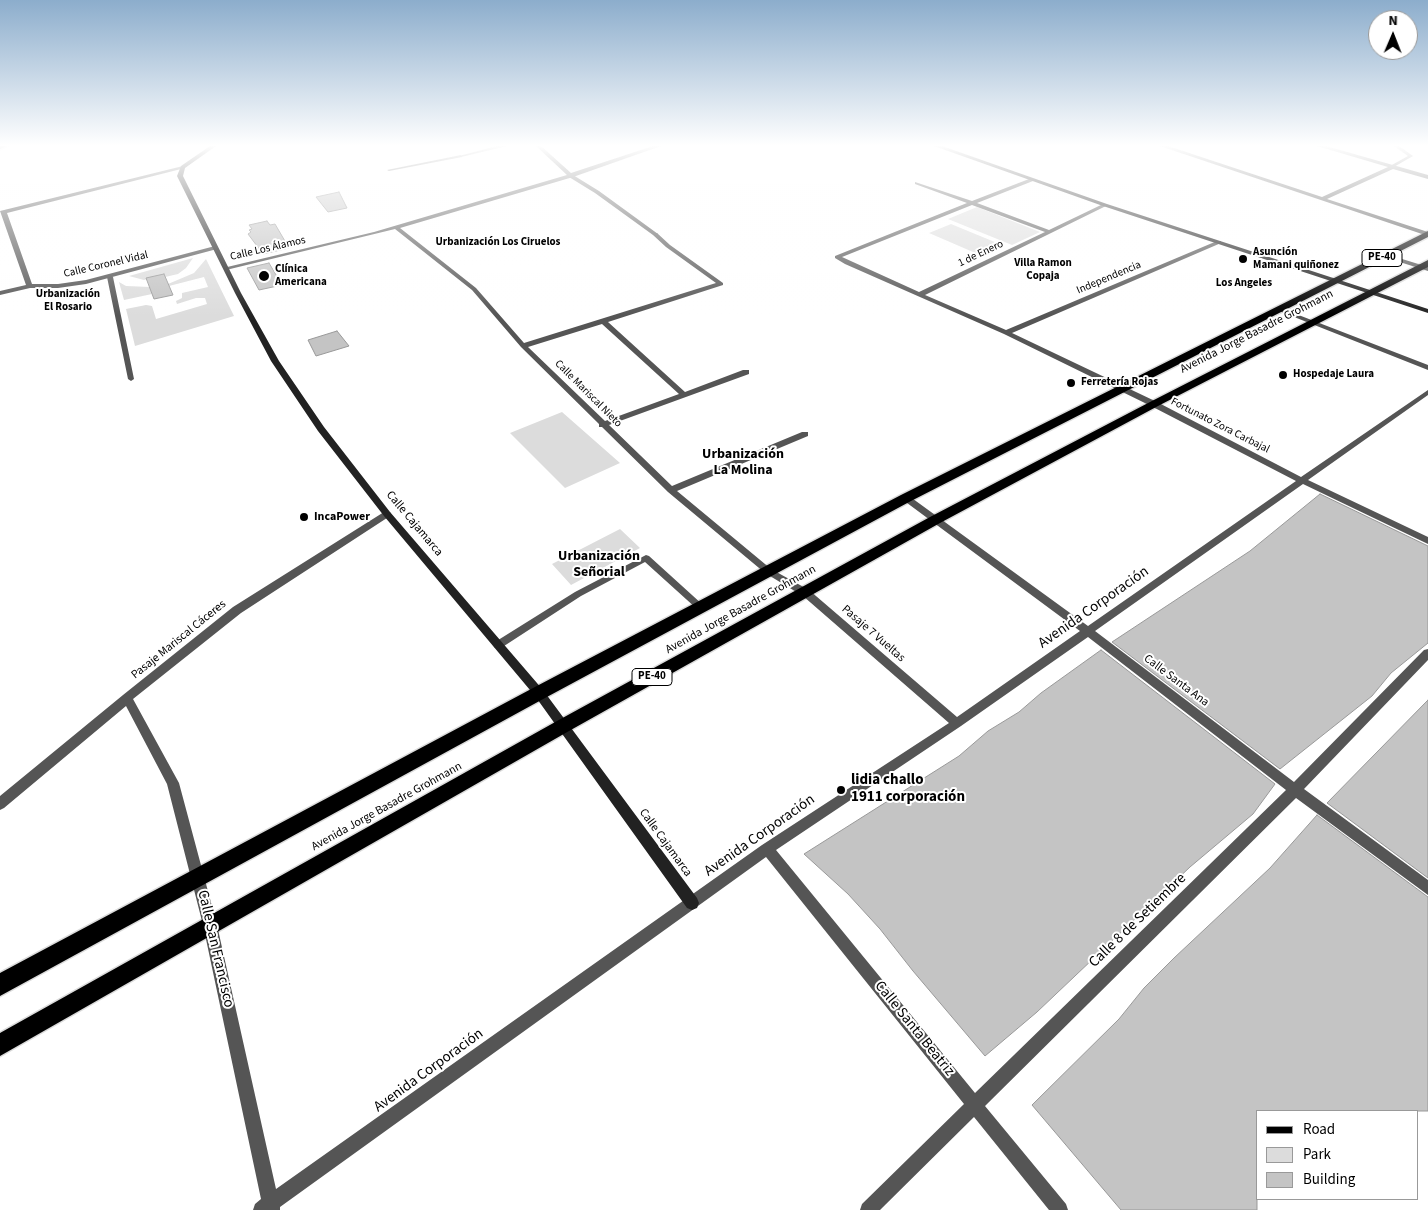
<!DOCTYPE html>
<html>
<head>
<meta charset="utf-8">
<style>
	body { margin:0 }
	#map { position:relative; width:1428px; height:1210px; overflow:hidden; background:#fff; font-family:"Source Sans 3",sans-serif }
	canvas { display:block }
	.legend { position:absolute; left:1256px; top:1110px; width:162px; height:90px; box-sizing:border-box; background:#fff; border:1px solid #999; margin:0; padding:6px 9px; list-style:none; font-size:15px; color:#000 }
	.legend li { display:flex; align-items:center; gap:10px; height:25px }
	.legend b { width:25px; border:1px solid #999 }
	.north { position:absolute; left:1368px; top:10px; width:50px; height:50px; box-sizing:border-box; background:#fff; border:1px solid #999; border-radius:50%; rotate:1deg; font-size:14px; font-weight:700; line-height:20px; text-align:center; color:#000 }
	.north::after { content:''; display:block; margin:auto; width:18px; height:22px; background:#000; clip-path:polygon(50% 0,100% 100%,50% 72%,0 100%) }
</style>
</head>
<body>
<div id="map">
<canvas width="1428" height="1210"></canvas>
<ul class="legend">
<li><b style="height:6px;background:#000"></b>Road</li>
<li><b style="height:14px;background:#dcdcdc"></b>Park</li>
<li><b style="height:14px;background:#c4c4c4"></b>Building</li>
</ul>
<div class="north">N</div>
</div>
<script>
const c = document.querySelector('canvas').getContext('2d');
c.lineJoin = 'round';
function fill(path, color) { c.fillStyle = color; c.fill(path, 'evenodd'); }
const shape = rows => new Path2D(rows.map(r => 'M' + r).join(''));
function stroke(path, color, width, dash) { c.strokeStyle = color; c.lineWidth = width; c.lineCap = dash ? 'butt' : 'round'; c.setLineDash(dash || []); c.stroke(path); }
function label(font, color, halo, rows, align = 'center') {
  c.font = font + ' "Source Sans 3",sans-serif'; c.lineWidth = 4; c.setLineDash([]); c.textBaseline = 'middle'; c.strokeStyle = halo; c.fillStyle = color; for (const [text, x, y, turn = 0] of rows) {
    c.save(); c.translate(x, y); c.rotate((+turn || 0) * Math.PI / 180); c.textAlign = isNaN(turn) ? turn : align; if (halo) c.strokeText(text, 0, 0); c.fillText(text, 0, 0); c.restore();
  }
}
fill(shape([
	[977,207,1040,232,1012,245,948,219],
	[951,224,1002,245,980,255,929,233],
	[193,258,186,268,178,274,165,277,164,274,144,280,129,276],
	[206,259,234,316,135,346,126,309,146,305,152,306,156,319,207,304,205,298,196,298,177,304,176,301,182,298,182,293,208,287,204,277,169,286,168,284,194,273],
	[119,282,126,286,150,287,152,294,124,300],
	[562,412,620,463,565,488,510,433],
	[620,529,640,548,571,585,552,564]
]), '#dcdcdc');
const building = shape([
	[339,192,347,208,328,212,316,197,339,192],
	[267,221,270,225,275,224,289,248,263,254,248,234,251,232,249,230,252,229,249,225,267,221],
	[269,263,282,285,259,290,247,268,269,263],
	[164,274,173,295,154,299,146,278,164,274],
	[337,331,349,346,316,356,308,340,337,331],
	[1320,494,1428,546,1428,643,1391,673,1372,696,1280,769,1112,642,1250,551,1320,494],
	[1101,650,1275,784,1253,814,1190,867,1037,1012,985,1056,913,971,880,929,848,894,804,854,959,756,988,731,1019,712,1041,693,1101,650],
	[1428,700,1428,878,1327,803,1428,700],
	[1317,815,1428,897,1428,1111,1257,1111,1257,1210,1121,1210,1032,1105,1119,1019,1144,988,1174,958,1270,868,1317,815]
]);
fill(building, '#c4c4c4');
stroke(building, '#999', 1);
const primary = shape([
	[0,146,7,146,0,149,0,146]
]);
const highway = shape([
	[1428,231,1428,237,911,501,545,698,0,996,0,973,533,688,901,495,1428,231],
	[1428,260,1428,267,1158,406,940,523,569,731,0,1056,0,1033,557,721,930,517,1150,402,1428,260]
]);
stroke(primary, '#dbdbdb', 3);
stroke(highway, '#dbdbdb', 3);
fill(shape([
	[1394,146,1399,146,1413,156,1392,168,1390,166,1408,156,1394,146],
	[461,155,462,157,389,171,387,170,461,155],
	[569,175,573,175,599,191,658,234,653,235,595,193,569,177,569,175],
	[110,275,113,277,134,379,131,381,128,379,107,277,110,275],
	[646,555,649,556,703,605,704,607,703,609,697,609,645,562,581,596,501,648,495,648,493,645,495,642,575,592,646,555]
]), '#555');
fill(shape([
	[497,146,507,146,461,157,459,156,497,146],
	[536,146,541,146,571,173,653,146,661,146,573,177,400,228,476,288,524,343,716,283,666,247,653,235,653,233,657,233,670,245,723,283,723,285,608,322,685,392,743,370,749,370,749,374,609,425,672,486,802,432,808,432,808,436,677,491,771,569,809,590,957,717,1080,631,903,500,902,498,903,496,909,496,1088,626,1296,481,1151,406,1004,334,845,264,835,258,835,256,967,203,915,184,915,182,972,201,1029,179,1033,179,1033,181,977,203,1049,230,1103,204,1108,205,925,295,1006,330,1217,241,1221,241,1221,243,1012,333,1157,402,1301,477,1428,390,1428,395,1308,480,1428,537,1428,544,1303,484,1095,631,1294,782,1424,650,1428,649,1428,660,1304,789,1428,880,1428,895,1296,798,985,1106,1066,1204,1068,1210,1049,1210,974,1117,880,1210,860,1210,862,1204,964,1104,766,857,280,1207,280,1210,253,1210,255,1204,261,1199,203,925,167,784,126,706,4,808,0,810,0,796,123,695,233,607,384,512,390,512,391,514,390,516,241,613,133,699,179,783,217,925,276,1189,762,845,949,723,803,596,765,573,668,492,602,427,599,427,599,424,521,347,472,290,395,229,226,270,223,268,374,232,567,175,536,146],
	[972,205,1045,232,919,292,842,257,972,205],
	[602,324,679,394,605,421,528,347,602,324],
	[1088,637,1286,790,975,1093,776,850,961,726,1088,637],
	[1160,146,1168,146,1322,197,1388,167,1317,146,1326,146,1428,175,1428,179,1393,169,1327,199,1428,232,1428,236,1160,146],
	[183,166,185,168,7,213,32,284,58,284,86,280,215,246,218,248,217,249,86,284,58,288,30,288,0,295,0,291,26,285,0,211,183,166],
	[1386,254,1428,267,1428,271,1384,257,1383,256,1386,254],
	[1279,309,1283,309,1428,365,1428,370,1279,311,1279,309]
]), '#555');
fill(shape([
	[210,146,216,146,185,168,183,176,241,293,279,361,324,427,390,512,543,690,697,898,699,903,697,908,692,910,687,908,535,696,384,516,318,431,271,361,235,293,177,176,181,166,210,146],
	[934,146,942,146,1107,204,1428,309,1428,313,1103,206,934,146]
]), '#222');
fill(primary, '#000');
fill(highway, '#000');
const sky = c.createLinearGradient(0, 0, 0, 316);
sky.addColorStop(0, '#8cadcc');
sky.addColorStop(0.46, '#fff');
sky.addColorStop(1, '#ffffff00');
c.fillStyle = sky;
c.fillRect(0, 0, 1428, 316);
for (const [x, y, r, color] of [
	[1243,259,5,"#000"],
	[264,276,6,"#000"],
	[1283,375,5,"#000"],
	[1071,383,5,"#000"],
	[304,517,5,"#000"],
	[841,790,5,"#000"]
]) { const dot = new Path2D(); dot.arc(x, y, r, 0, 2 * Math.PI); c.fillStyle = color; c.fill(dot); stroke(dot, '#fff', 2); }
label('bold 11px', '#000', '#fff', [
	["Urbanización Los Ciruelos",498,243],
	["Villa Ramon",1043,264],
	["Copaja",1043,277],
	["Los Angeles",1244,284],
	["Urbanización",68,295],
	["El Rosario",68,308]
]);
label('11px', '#000', '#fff', [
	["Calle Los Álamos",268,249,-13],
	["1 de Enero",981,254,-25],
	["Calle Coronel Vidal",106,265,-13],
	["Independencia",1109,278,-23],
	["Calle Mariscal Nieto",588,394,45],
	["Fortunato Zora Carbajal",1220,426,27]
]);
label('bold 11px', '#000', '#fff', [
	["Asunción",1253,253],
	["Mamani quiñonez",1253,266],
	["Clínica",275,270],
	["Americana",275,283],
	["Hospedaje Laura",1293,375],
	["Ferretería Rojas",1081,383]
], 'left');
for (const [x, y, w] of [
	[1382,258,40],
	[652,677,40]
]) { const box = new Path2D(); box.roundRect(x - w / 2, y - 8.5, w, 17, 4); c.fillStyle = '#fff'; c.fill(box); stroke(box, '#000', 1); }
label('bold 11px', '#000', null, [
	["PE-40",1382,258],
	["PE-40",652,677]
]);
label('12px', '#000', '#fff', [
	["Avenida Jorge Basadre Grohmann",1257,332,-27],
	["Calle Cajamarca",414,524,50],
	["Avenida Jorge Basadre Grohmann",741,610,-29],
	["Pasaje 7 Vueltas",873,634,41],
	["Pasaje Mariscal Cáceres",179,640,-39],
	["Calle Santa Ana",1176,681,37],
	["Avenida Jorge Basadre Grohmann",387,807,-29],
	["Calle Cajamarca",665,843,54]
]);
label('bold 12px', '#000', '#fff', [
	["IncaPower",314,517]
], 'left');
label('bold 14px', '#000', '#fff', [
	["Urbanización",743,455],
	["La Molina",743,471],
	["Urbanización",599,557],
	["Señorial",599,573]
]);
label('15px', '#000', '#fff', [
	["Avenida Corporación",1094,608,-35],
	["Avenida Corporación",760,836,-35],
	["Calle 8 de Setiembre",1138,921,-44],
	["Calle San Francisco",215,949,77],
	["Calle Santa Beatriz",914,1029,51],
	["Avenida Corporación",429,1071,-36]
]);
label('bold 15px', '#000', '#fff', [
	["lidia challo",851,781],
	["1911 corporación",851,798]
], 'left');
</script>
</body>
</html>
